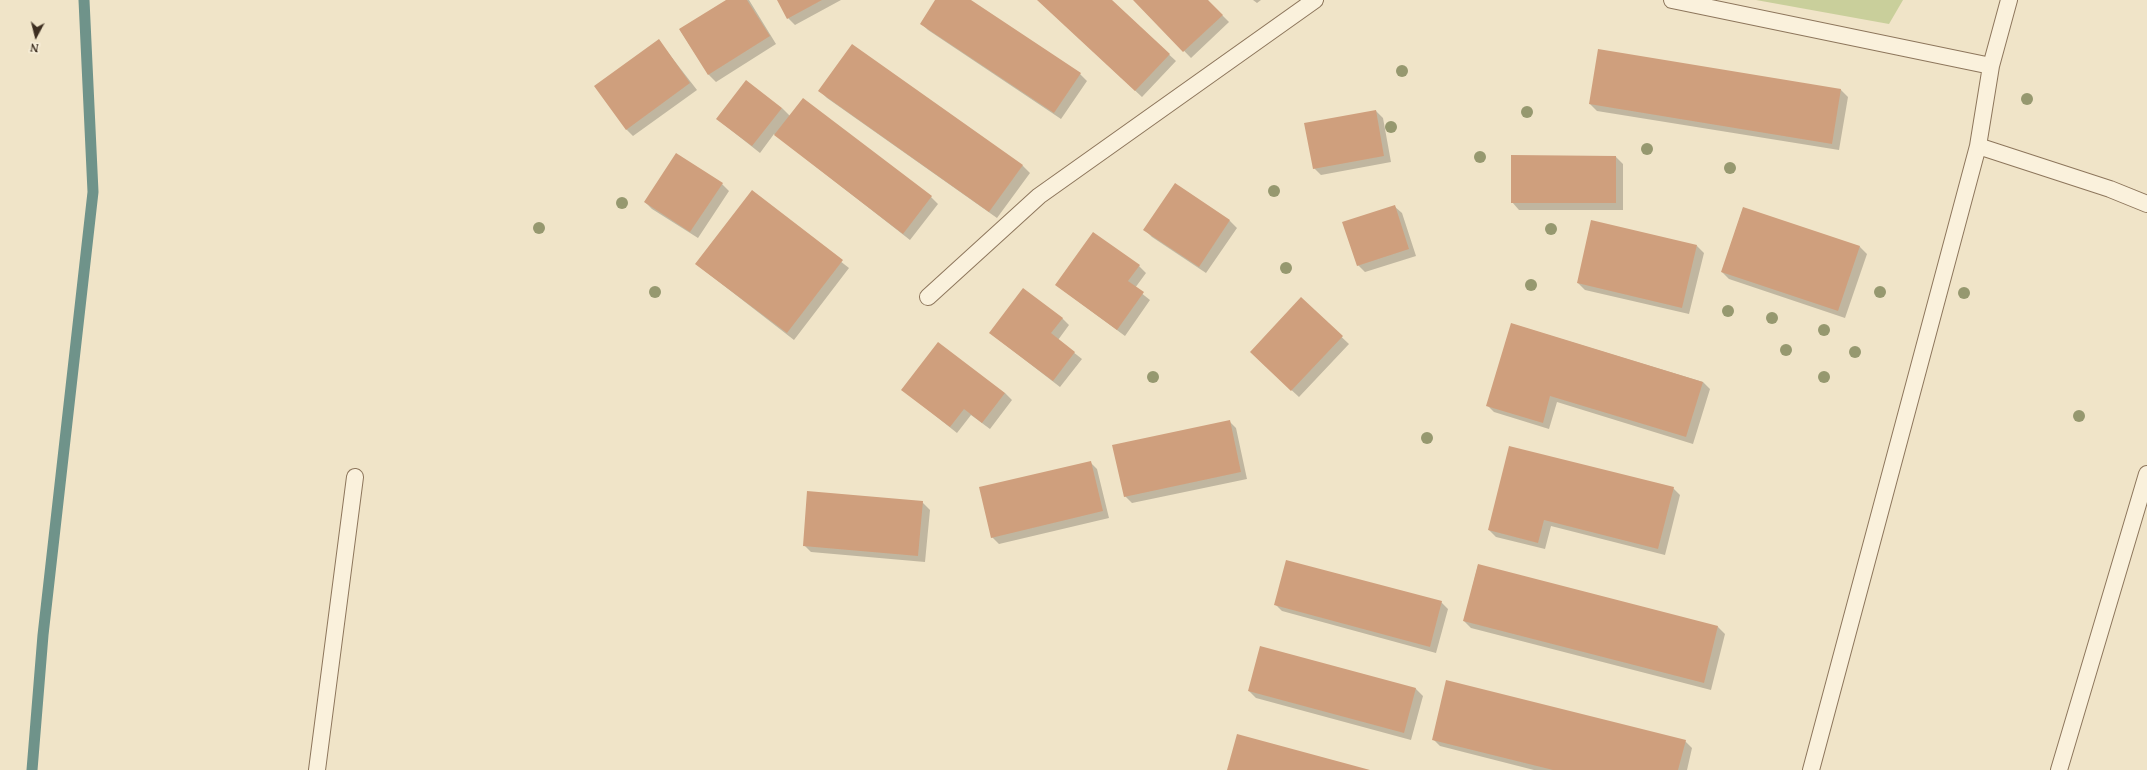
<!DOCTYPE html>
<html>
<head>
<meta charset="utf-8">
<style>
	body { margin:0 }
	#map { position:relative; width:2147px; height:770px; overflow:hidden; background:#f0e4c8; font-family:"Noto Serif",serif }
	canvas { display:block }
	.north { position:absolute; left:16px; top:16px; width:40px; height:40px; -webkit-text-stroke:3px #f7eed8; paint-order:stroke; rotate:187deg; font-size:11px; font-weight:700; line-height:16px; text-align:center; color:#3d2e20 }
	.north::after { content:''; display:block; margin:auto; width:14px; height:18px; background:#3d2e20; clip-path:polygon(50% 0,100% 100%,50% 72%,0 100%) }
</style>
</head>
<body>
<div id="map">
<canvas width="2147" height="770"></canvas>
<div class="north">N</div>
</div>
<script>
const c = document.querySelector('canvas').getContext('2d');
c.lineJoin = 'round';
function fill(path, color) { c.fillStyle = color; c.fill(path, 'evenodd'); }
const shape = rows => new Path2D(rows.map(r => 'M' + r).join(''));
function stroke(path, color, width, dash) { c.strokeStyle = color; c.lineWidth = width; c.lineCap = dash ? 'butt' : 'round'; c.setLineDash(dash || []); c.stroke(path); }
fill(shape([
	[1756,0,1903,0,1889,24]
]), '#c9cf9b');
fill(shape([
	[728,0,749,0,776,44,716,82,709,75,680,30],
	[778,0,841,0,795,25,788,18],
	[936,0,969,0,1080,74,1087,81,1061,119,928,30,921,23],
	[1038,0,1110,0,1176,61,1142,97],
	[1135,0,1207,0,1229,22,1191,58],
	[1253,0,1261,0,1257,3],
	[659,41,697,90,633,136,626,129],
	[852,45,1023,166,1030,173,997,218,827,98,820,91],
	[1841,90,1848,97,1839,150,1597,111,1590,104],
	[782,108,790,116,931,197,938,204,910,240,774,134,760,153,717,119],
	[1376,111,1383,118,1391,162,1321,175,1314,168],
	[1616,157,1623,164,1623,210,1519,210,1512,202],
	[722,184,729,191,698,238,652,209,645,202],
	[1175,185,1230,221,1237,228,1206,273,1152,237,1145,230],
	[752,192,849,268,794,340,696,264],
	[1394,206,1402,213,1416,256,1365,272,1358,265],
	[1743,208,1860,247,1867,254,1845,318,1729,279,1722,272],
	[1697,246,1704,253,1689,314,1585,290,1578,283],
	[1139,266,1146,273,1135,288,1150,300,1125,336,1056,285],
	[1301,299,1349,344,1299,397,1258,359],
	[1062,318,1069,325,1058,340,1082,359,1060,387,990,333],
	[1512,324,1703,382,1710,389,1693,444,1557,402,1549,429,1494,412,1487,405],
	[903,390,1005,393,1012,400,990,429,971,415,957,433],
	[1229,421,1236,428,1247,479,1132,503,1125,496],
	[1090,462,1097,469,1109,518,999,544,992,537],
	[1673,488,1680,495,1665,555,1551,526,1545,549,1496,537,1489,530],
	[922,502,930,510,925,562,811,552,804,545],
	[1478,565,1718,627,1725,634,1711,690,1471,628,1464,621],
	[1441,602,1448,609,1436,653,1282,611,1275,604],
	[1416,689,1423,696,1411,740,1256,698,1249,691],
	[1433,739,1685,741,1692,748,1687,770,1534,770,1440,746]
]), '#0003');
stroke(shape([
	[32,770,43,635,93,192,84,0]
]), '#6f938a', 11);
fill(shape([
	[726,0,747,0,770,36,708,75,679,29],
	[777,0,822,0,787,19],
	[935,0,971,0,1081,73,1054,113,920,24],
	[1037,0,1112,0,1170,54,1135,91],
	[1133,0,1208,0,1223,15,1183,52],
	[659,39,690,83,626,130,594,86],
	[852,44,1023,165,989,212,818,91],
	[1598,49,1841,89,1832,144,1589,104],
	[746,80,782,108,752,146,716,119],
	[803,98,932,196,903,234,774,135],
	[1376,110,1384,156,1313,169,1304,123],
	[676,153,723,183,690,232,644,202],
	[1511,155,1616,156,1616,203,1511,203],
	[1175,183,1230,220,1199,267,1143,230],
	[752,190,843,260,787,333,695,264],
	[1395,205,1409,249,1357,266,1342,222],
	[1743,207,1860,246,1838,311,1721,272],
	[1591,220,1697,245,1682,308,1577,283],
	[1093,232,1140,265,1128,281,1144,292,1117,330,1055,285],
	[1023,288,1063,318,1051,333,1075,352,1053,381,989,333],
	[1301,297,1343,336,1291,391,1250,352],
	[1511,323,1703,382,1686,437,1550,396,1543,423,1486,406],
	[938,342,1005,393,982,423,964,409,950,427,901,390],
	[1230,420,1241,472,1124,497,1112,445],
	[1509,446,1674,487,1658,549,1544,520,1538,543,1488,530],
	[1091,461,1103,511,991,538,979,487],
	[807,491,923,501,918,556,803,546],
	[1286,560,1442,601,1430,647,1274,605],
	[1478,564,1718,626,1704,683,1463,621],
	[1260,646,1416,688,1404,733,1248,691],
	[1446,680,1686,740,1678,770,1553,770,1432,740],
	[1237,734,1370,770,1227,770]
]), '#cf9f7d');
const service = shape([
	[1672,0,1991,66],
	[1978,146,2110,189,2147,204],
	[928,297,1039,196,1315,0],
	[317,770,355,477],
	[1811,770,1978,146,1991,66,2009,0],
	[2059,770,2147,474]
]);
stroke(service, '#8d765c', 18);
stroke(service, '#faf1dc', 16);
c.fillStyle = '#96986f';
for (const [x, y] of [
	[1402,71],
	[2027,99],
	[1527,112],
	[1391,127],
	[1647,149],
	[1480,157],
	[1730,168],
	[1274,191],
	[622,203],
	[539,228],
	[1551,229],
	[1286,268],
	[1531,285],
	[655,292],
	[1880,292],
	[1964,293],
	[1728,311],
	[1772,318],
	[1824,330],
	[1786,350],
	[1855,352],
	[1153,377],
	[1824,377],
	[2079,416],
	[1427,438]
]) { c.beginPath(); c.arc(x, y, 6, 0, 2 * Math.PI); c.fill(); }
</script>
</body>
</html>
